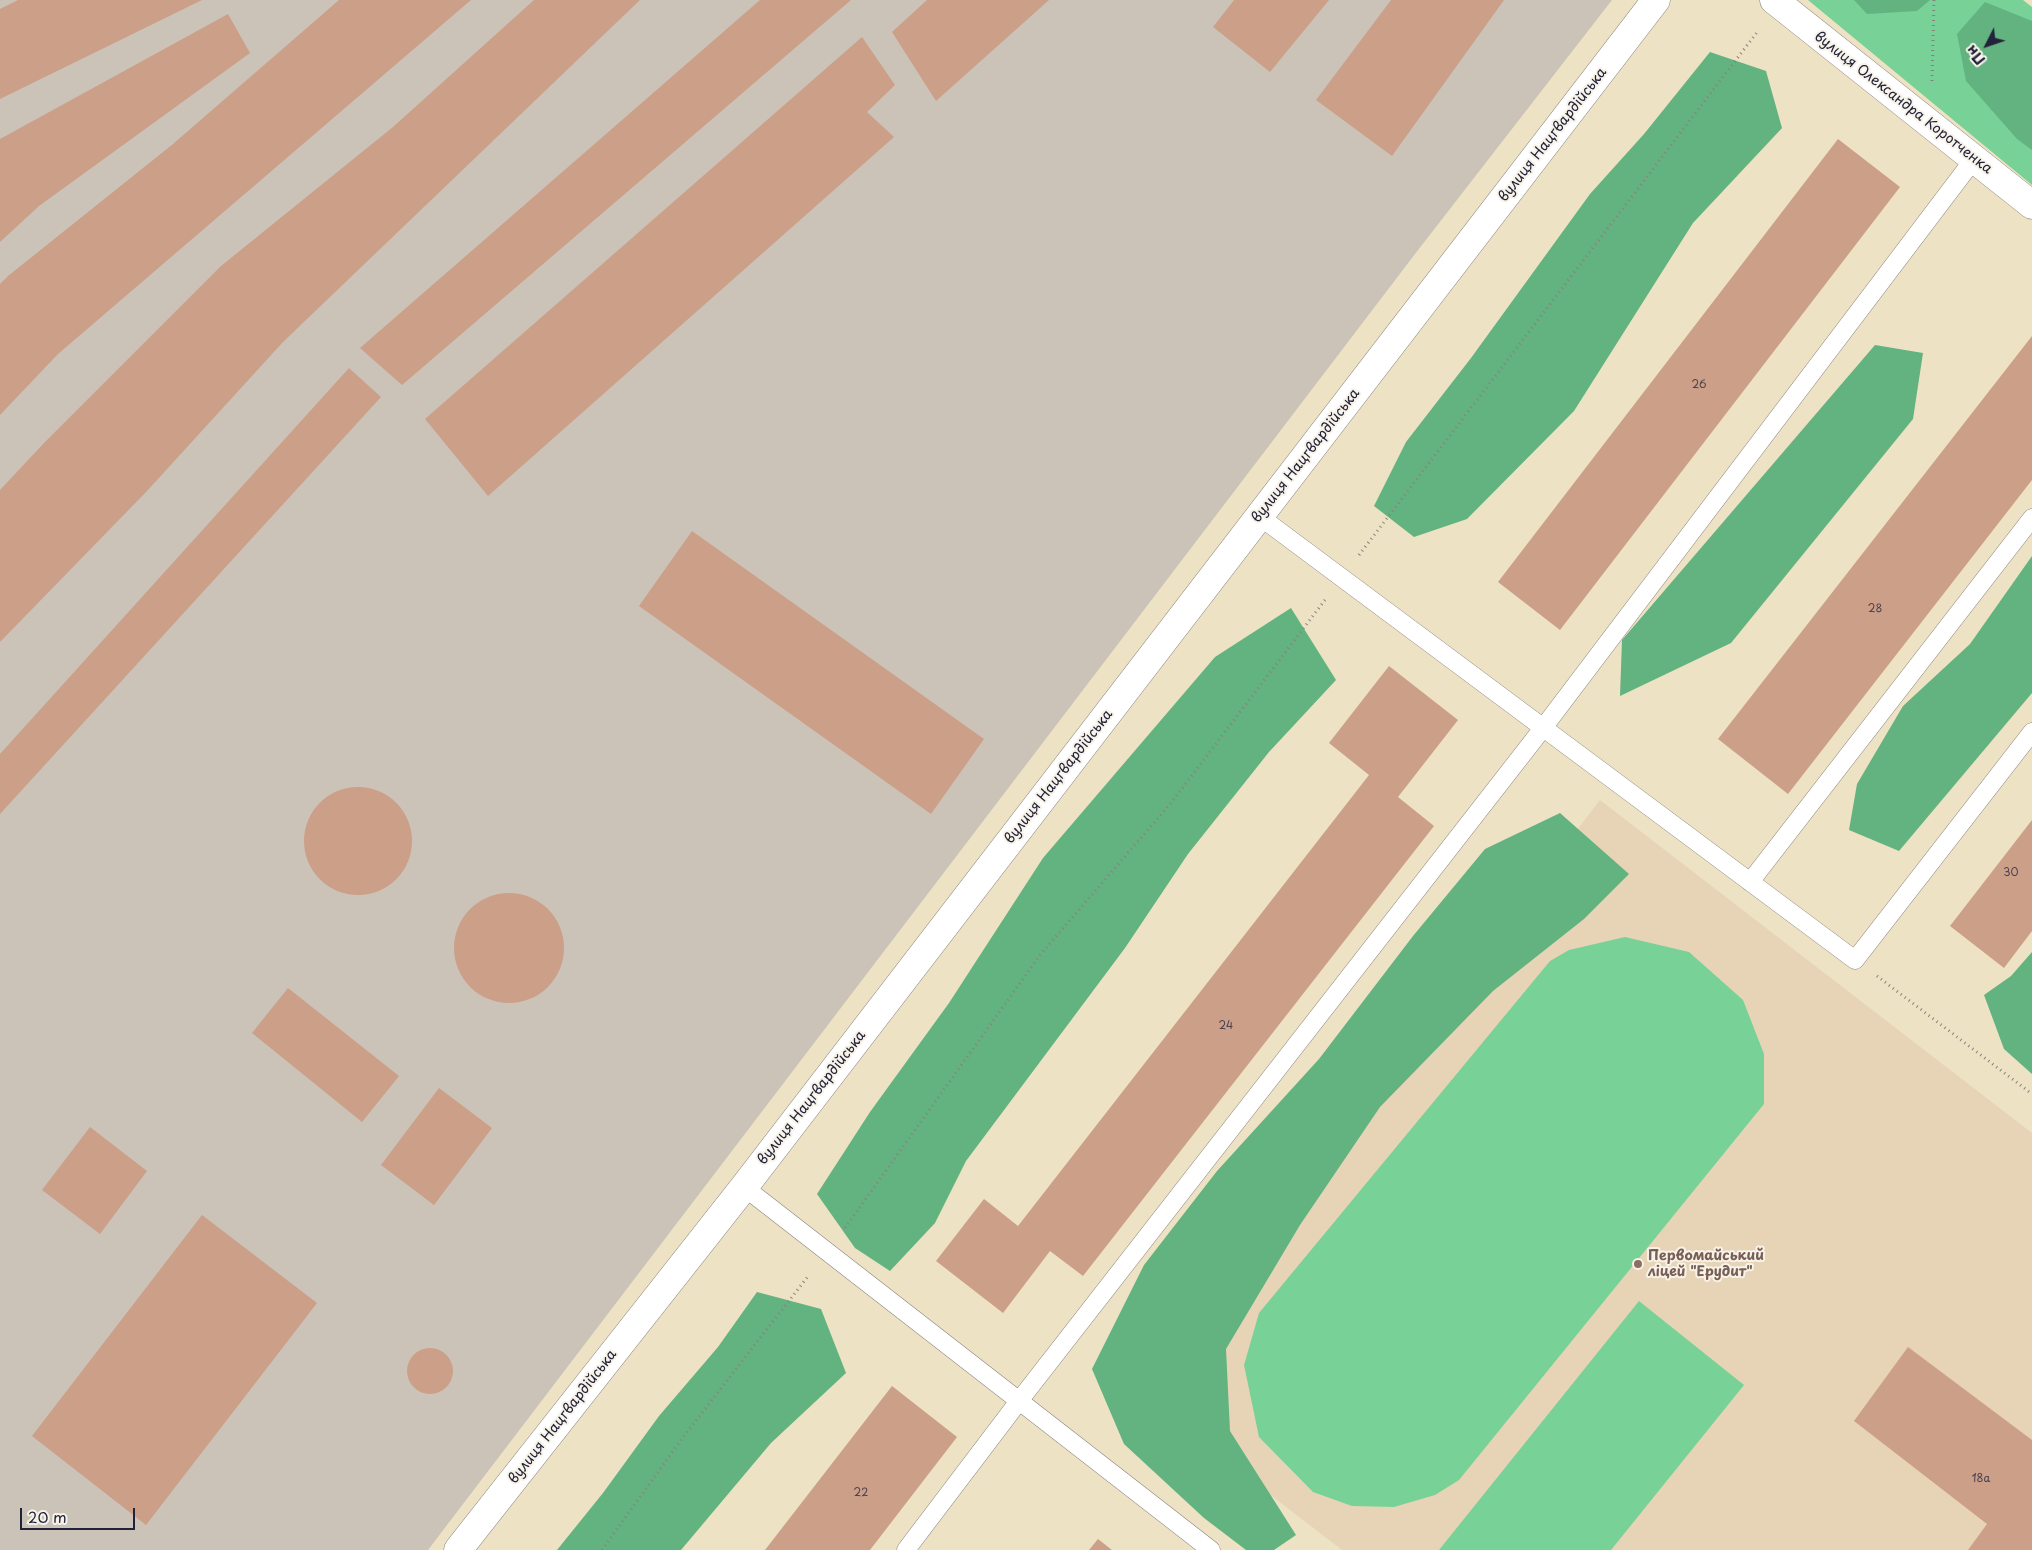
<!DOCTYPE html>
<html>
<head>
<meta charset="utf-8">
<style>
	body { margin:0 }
	#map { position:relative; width:2032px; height:1550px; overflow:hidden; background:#ede2c3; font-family:"Playpen Sans",sans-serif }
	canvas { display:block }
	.north { position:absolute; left:1962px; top:20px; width:50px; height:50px; -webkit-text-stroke:4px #f7f3e8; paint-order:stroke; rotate:229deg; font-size:14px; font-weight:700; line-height:20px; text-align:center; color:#22223b }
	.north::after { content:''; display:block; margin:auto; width:18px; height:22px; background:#22223b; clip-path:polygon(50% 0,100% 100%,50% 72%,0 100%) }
	.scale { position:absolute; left:20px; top:1508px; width:115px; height:22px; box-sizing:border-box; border:2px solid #22223b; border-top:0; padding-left:6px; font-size:15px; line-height:18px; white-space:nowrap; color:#22223b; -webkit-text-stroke:4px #f7f3e8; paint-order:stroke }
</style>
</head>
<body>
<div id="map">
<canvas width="2032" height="1550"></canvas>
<div class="north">Пн</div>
<div class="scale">20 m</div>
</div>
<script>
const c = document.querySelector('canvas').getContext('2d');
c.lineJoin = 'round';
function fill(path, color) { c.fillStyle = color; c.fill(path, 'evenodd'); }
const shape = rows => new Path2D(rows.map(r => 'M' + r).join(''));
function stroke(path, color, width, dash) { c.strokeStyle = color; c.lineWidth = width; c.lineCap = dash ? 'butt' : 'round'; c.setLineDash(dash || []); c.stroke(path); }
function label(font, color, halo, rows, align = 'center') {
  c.font = font + ' "Playpen Sans",sans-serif'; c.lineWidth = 4; c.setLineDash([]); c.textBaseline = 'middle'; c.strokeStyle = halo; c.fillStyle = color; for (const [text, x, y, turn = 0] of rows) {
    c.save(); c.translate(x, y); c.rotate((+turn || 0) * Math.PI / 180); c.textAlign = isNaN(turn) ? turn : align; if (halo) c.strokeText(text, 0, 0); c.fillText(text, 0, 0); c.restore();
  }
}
fill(shape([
	[1600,800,2032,1133,2032,1550,1342,1550,1142,1396]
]), '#e7d4b7');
fill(shape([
	[0,0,1612,0,1415,254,428,1550,0,1550]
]), '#cbc3b8');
fill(shape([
	[1808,0,2023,0,2032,7,2032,185],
	[1625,937,1689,952,1743,1000,1764,1054,1764,1104,1459,1480,1435,1495,1394,1507,1352,1506,1313,1492,1259,1437,1244,1365,1259,1313,1550,961,1569,950],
	[1639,1301,1744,1385,1611,1550,1439,1550]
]), '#78d197');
fill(shape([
	[1854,0,1930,0,1917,11,1867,14],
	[1985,2,2032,21,2032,150,2017,139,1966,81,1957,34],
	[1710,52,1766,71,1782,128,1693,223,1574,411,1467,519,1414,537,1374,506,1406,442,1471,358,1590,194,1644,134],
	[1875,345,1923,353,1913,419,1731,643,1620,696,1622,640],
	[2032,556,2032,693,1899,851,1849,830,1857,784,1903,706,1970,644],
	[1291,608,1336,680,1269,752,1188,854,1125,948,966,1161,935,1223,890,1271,855,1248,817,1194,870,1112,949,1003,1043,858,1215,657],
	[1560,813,1629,874,1584,919,1493,991,1380,1107,1300,1225,1226,1349,1230,1431,1296,1535,1274,1550,1246,1550,1204,1518,1124,1444,1092,1369,1144,1265,1217,1171,1319,1059,1413,936,1485,849],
	[2032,952,2032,1074,2004,1049,1984,995,2011,976],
	[757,1292,821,1309,846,1373,771,1443,681,1550,557,1550,603,1493,659,1416,718,1347]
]), '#62b380');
fill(shape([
	[18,0,202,0,0,99,0,9],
	[339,0,471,0,58,354,0,415,0,284,8,276,173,144],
	[534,0,640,0,283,342,147,491,0,642,0,490,44,443,221,266,393,127],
	[760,0,851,0,402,385,360,348],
	[927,0,1049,0,936,101,892,32],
	[1234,0,1329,0,1270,72,1213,27],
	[1391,0,1504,0,1392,156,1316,100],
	[228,14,250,53,39,206,0,242,0,139],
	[862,37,895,85,867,112,894,137,488,496,425,419],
	[1838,139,1900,187,1560,630,1498,582],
	[2032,336,2032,480,1788,794,1718,739],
	[349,368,381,397,0,814,0,754],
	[692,531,984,739,931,814,639,606],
	[1389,666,1458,720,1398,797,1434,826,1083,1276,1050,1251,1003,1313,936,1261,984,1199,1018,1226,1369,775,1329,743],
	'304 841a54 54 0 1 1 108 0a54 54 0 1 1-108 0Z',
	[2032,820,2032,931,2004,968,1950,926],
	'454 948a55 55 0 1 1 110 0a55 55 0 1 1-110 0Z',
	[288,988,399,1076,362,1122,252,1033],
	[439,1088,492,1128,434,1205,381,1165],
	[90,1127,147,1171,100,1234,42,1190],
	[202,1215,317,1303,146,1525,32,1436],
	[1908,1347,2032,1440,2032,1550,1968,1550,1987,1524,1854,1421],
	'407 1371a23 23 0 1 1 46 0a23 23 0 1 1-46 0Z',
	[892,1386,957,1437,870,1550,765,1550],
	[1098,1539,1112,1550,1089,1550]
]), '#cc9f88');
const service = shape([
	[1259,516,1855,960,2032,732],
	[1750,882,2032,518],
	[744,1187,1211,1550],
	[906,1550,1019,1401,1543,728,1974,159]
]);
const minor = shape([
	[1774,0,2032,205]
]);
const tertiary = shape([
	[458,1550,744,1187,1656,0]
]);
stroke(service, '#88827f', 19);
stroke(minor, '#88827f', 29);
stroke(tertiary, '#88827f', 29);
stroke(shape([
	[1932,81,1934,0],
	[1359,555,1758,31],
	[1877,976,2032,1094],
	[845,1228,1040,955,1171,803,1325,600],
	[602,1550,681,1440,809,1275]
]), '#88827f', 3, [1, 4]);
stroke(service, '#fff', 18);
stroke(minor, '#fff', 28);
stroke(tertiary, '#fff', 28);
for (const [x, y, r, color] of [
	[1638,1264,5,"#8d6e63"]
]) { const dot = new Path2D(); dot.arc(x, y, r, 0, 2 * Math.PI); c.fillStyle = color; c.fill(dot); stroke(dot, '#f7f3e8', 2); }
label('11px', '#4c414e', null, [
	["26",1699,385],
	["28",1875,609],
	["30",2011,873],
	["24",1226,1026],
	["18а",1981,1479],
	["22",861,1493]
]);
label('14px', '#22223b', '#f7f3e8', [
	["вулиця Олександра Коротченка",1903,103,38],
	["вулиця Нацгвардійська",1553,135,-52],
	["вулиця Нацгвардійська",1306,456,-52],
	["вулиця Нацгвардійська",1059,777,-52],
	["вулиця Нацгвардійська",812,1098,-52],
	["вулиця Нацгвардійська",563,1417,-52]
]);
label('bold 14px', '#785e54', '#f7f3e8', [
	["Первомайський",1648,1256],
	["ліцей \"Ерудит\"",1648,1272]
], 'left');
</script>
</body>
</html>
